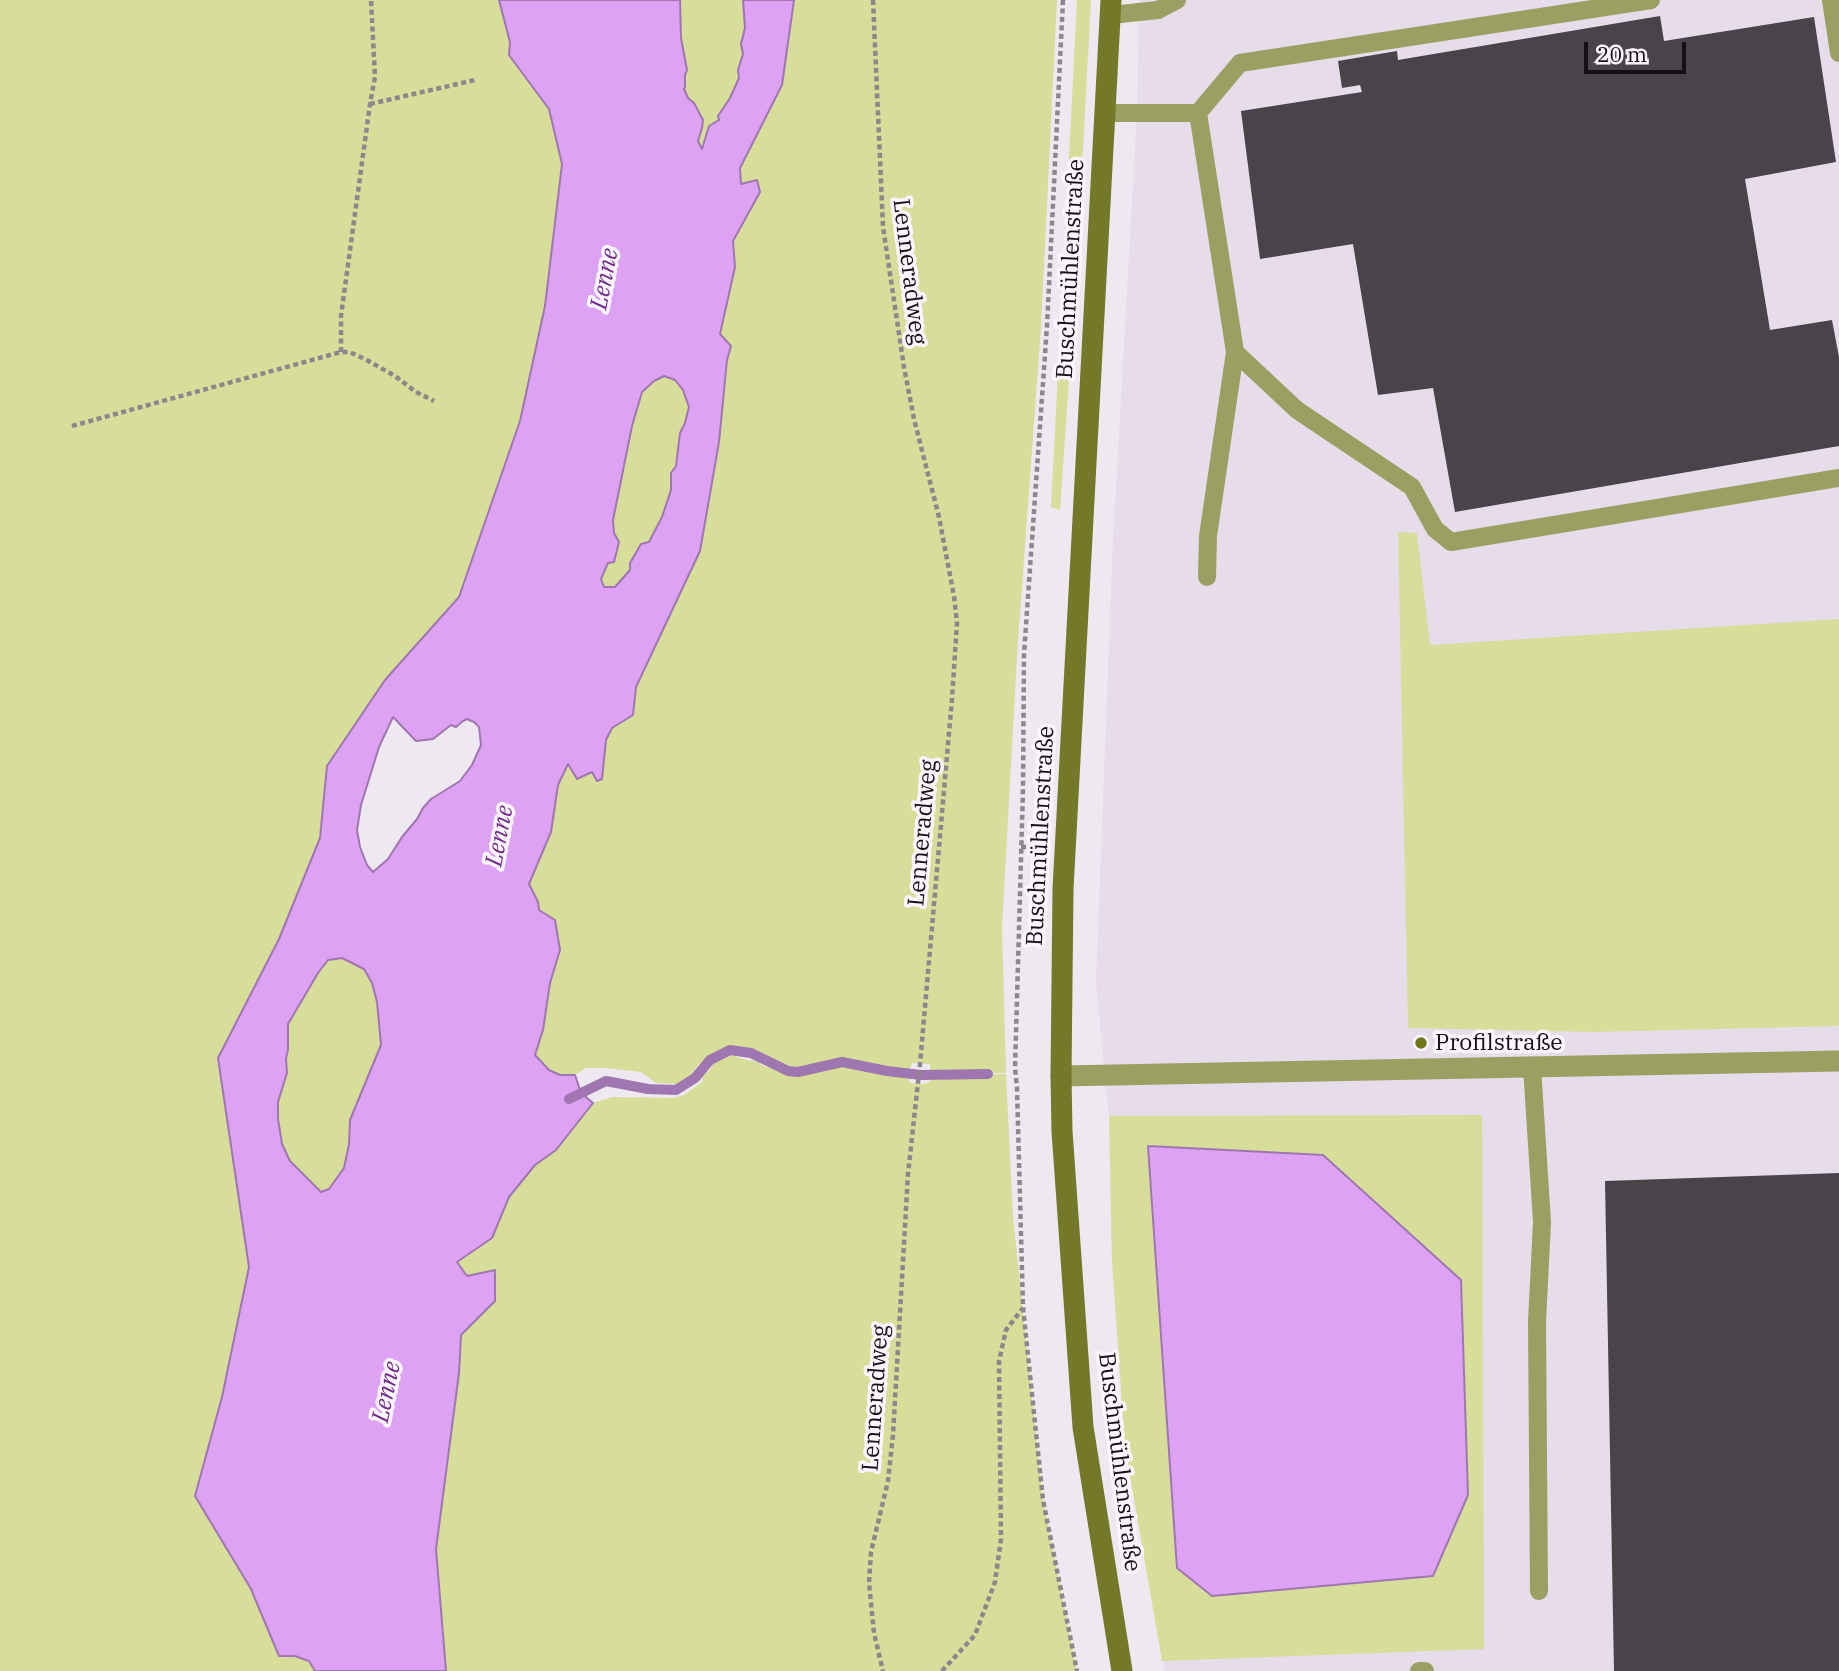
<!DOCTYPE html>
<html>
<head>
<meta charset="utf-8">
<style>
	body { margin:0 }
	#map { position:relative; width:1839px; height:1671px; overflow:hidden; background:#eee9f0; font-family:"IBM Plex Serif",serif }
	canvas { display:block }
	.scale { position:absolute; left:1584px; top:42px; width:102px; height:32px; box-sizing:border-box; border:4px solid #131113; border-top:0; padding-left:9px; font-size:21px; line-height:24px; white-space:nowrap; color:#131113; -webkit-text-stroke:5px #fbf6fd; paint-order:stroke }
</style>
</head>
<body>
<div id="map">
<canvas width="1839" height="1671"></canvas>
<div class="scale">20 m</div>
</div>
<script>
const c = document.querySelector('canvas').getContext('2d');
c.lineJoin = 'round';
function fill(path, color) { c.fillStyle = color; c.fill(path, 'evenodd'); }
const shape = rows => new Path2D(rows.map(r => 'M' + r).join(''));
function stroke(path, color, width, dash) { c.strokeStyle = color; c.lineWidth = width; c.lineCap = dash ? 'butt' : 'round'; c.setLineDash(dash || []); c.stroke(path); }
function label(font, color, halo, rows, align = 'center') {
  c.font = font + ' "IBM Plex Serif",serif'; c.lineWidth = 7; c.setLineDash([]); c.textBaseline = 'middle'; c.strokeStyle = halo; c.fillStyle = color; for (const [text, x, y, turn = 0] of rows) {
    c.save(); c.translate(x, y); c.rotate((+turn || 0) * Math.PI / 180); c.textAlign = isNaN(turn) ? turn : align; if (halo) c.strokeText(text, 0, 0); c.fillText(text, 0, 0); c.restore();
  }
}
fill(shape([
	[1139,0,1839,0,1839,1671,1165,1671,1125,1447,1112,1261,1109,1116,1096,983,1113,539,1137,113]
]), '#e6dcea');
fill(shape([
	[0,0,499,0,510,43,509,55,549,109,563,164,545,306,520,421,459,597,385,680,328,766,320,838,279,939,218,1058,249,1267,222,1397,195,1496,251,1589,279,1656,295,1656,309,1661,315,1671,0,1671],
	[680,0,743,0,745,29,741,44,743,54,738,70,739,78,730,98,718,116,719,120,709,127,702,150,697,141,702,128,694,103,688,98,683,88,685,87,685,75,687,70,681,38],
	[794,0,1057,0,1041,327,1017,656,1002,927,1006,1073,930,1073,930,1064,912,1063,908,1074,910,1083,925,1084,930,1081,930,1076,1006,1074,1013,1217,1043,1499,1077,1671,446,1671,436,1549,459,1373,461,1335,495,1301,495,1271,467,1276,457,1262,492,1238,509,1197,535,1165,556,1150,593,1103,612,1097,674,1098,684,1095,702,1082,703,1075,709,1071,714,1063,735,1054,738,1058,759,1062,761,1065,792,1076,841,1063,802,1071,788,1069,752,1050,729,1047,708,1058,698,1065,689,1077,677,1084,656,1083,641,1072,605,1068,586,1068,575,1075,560,1075,549,1070,535,1055,543,1030,550,983,560,950,545,912,539,910,538,902,529,884,551,832,558,785,568,763,584,776,593,771,602,778,606,740,612,728,633,715,636,687,700,551,727,360,731,346,720,334,735,267,733,241,760,192,740,184,740,168,782,85],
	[1077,0,1091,0,1076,280,1060,510,1051,507],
	[664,376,675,380,683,390,689,407,685,423,680,433,676,466,671,473,671,490,662,517,649,542,641,544,630,562,630,570,615,587,604,587,601,579,608,563,614,562,619,542,614,533,613,520,632,426,642,392,654,381],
	[1398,532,1417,533,1430,645,1839,619,1839,1026,1594,1032,1408,1028],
	[342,958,364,969,372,983,377,1002,381,1045,351,1120,349,1144,344,1168,329,1189,321,1192,290,1161,282,1144,278,1119,278,1102,287,1073,286,1058,288,1050,288,1024,318,973,328,960],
	[1482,1115,1484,1649,1162,1661,1125,1447,1112,1261,1109,1116]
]), '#d6de9a');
const water = shape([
	[499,0,680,0,681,38,687,70,685,75,685,87,684,89,688,98,694,103,703,120,702,128,698,141,702,149,709,126,719,120,718,116,730,98,739,78,738,70,743,54,741,44,745,28,743,0,794,0,782,85,740,168,741,184,757,180,760,192,733,241,735,267,720,334,731,346,727,360,719,442,700,551,636,687,633,715,612,728,606,740,602,779,597,781,592,772,577,779,568,764,558,785,551,832,529,884,538,902,539,910,555,920,560,950,550,983,543,1030,535,1055,549,1070,560,1075,575,1075,581,1093,593,1103,556,1150,535,1165,509,1197,492,1238,457,1262,467,1276,495,1270,495,1301,461,1335,459,1373,436,1549,446,1671,315,1671,309,1661,295,1656,279,1656,251,1589,195,1496,222,1397,249,1267,218,1058,279,939,320,838,327,766,385,680,459,597,520,421,545,306,562,164,549,109,509,55,510,42,499,0],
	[664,376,675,380,683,390,689,407,685,423,680,433,676,466,671,473,671,490,662,517,649,542,641,544,630,563,630,570,615,587,604,587,601,579,608,563,614,562,619,542,614,533,613,520,632,426,642,392,654,381,664,376],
	[393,717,416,741,433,739,451,725,456,727,463,721,467,719,474,722,479,727,481,745,472,765,460,781,431,799,423,808,417,819,402,837,388,859,373,872,367,865,360,847,357,830,361,805,379,747,393,717],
	[342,958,364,969,372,983,377,1002,381,1045,350,1120,349,1144,344,1168,329,1189,321,1192,290,1161,282,1144,278,1119,278,1102,287,1073,286,1058,288,1050,288,1024,318,973,328,960,342,958],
	[1148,1146,1323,1155,1461,1280,1468,1495,1433,1576,1212,1596,1177,1568,1148,1146]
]);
fill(water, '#dda2f4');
stroke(water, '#a076b0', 2);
stroke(shape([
	[569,1099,606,1081,648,1089,676,1090,695,1078,710,1060,730,1050,751,1053,788,1071,798,1072,842,1062,887,1071,921,1075,988,1074]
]), '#a076b0', 10);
fill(shape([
	[1660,16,1664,41,1814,17,1836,162,1745,179,1770,330,1832,320,1839,357,1839,446,1455,512,1433,388,1378,395,1353,244,1260,259,1241,111,1362,92,1360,85,1342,88,1338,61,1397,51,1398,60],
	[1839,1173,1839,1671,1614,1671,1605,1181]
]), '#48444a');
stroke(shape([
	[873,0,883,227,904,367,914,419,939,517,954,596,957,623,952,699,920,1064,908,1174,893,1435,888,1481,871,1552,869,1583,874,1633,883,1671],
	[1063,0,1047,326,1024,654,1023,789,1015,1068,1017,1088,1023,1307,1043,1500,1077,1671],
	[370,104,475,80],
	[341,352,341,316,370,104,375,77,371,0],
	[72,426,341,352,349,352,365,359,395,376,416,392,434,401],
	[1021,847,1029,847],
	[942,1671,975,1635,995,1582,1001,1539,999,1361,1006,1330,1023,1308]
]), '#8b878c', 4.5, [5, 3.5]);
stroke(shape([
	[1831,0,1839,53],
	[1111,15,1158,10,1177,0],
	[1105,113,1198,113,1235,352,1208,536,1207,577],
	[1198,113,1240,63,1651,0],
	[1235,352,1297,410,1412,487,1435,529,1451,542,1839,478],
	[1532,1067,1542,1222,1537,1322,1539,1591],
	[1419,1671,1425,1671]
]), '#99a061', 18);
stroke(shape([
	[1061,1076,1839,1061]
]), '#99a061', 21);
stroke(shape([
	[1111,0,1063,889,1061,1076,1062,1131,1083,1427,1122,1671]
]), '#737929', 21);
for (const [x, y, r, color] of [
	[1421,1043,7,"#71771f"]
]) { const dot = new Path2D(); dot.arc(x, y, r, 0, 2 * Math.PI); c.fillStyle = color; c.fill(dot); stroke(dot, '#fbf6fd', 2.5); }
label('23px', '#131113', '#fbf6fd', [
	["Buschmühlenstraße",1071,269,-87],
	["Lenneradweg",909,272,83],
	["Lenneradweg",923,833,-85],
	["Buschmühlenstraße",1041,836,-87],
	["Lenneradweg",876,1398,-86],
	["Buschmühlenstraße",1119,1462,83]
]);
label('23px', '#131113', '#fbf6fd', [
	["Profilstraße",1435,1043]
], 'left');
label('italic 24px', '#712a89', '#fbf6fd', [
	["Lenne",605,279,-79],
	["Lenne",500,836,-79],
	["Lenne",387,1392,-78]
]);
</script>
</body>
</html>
